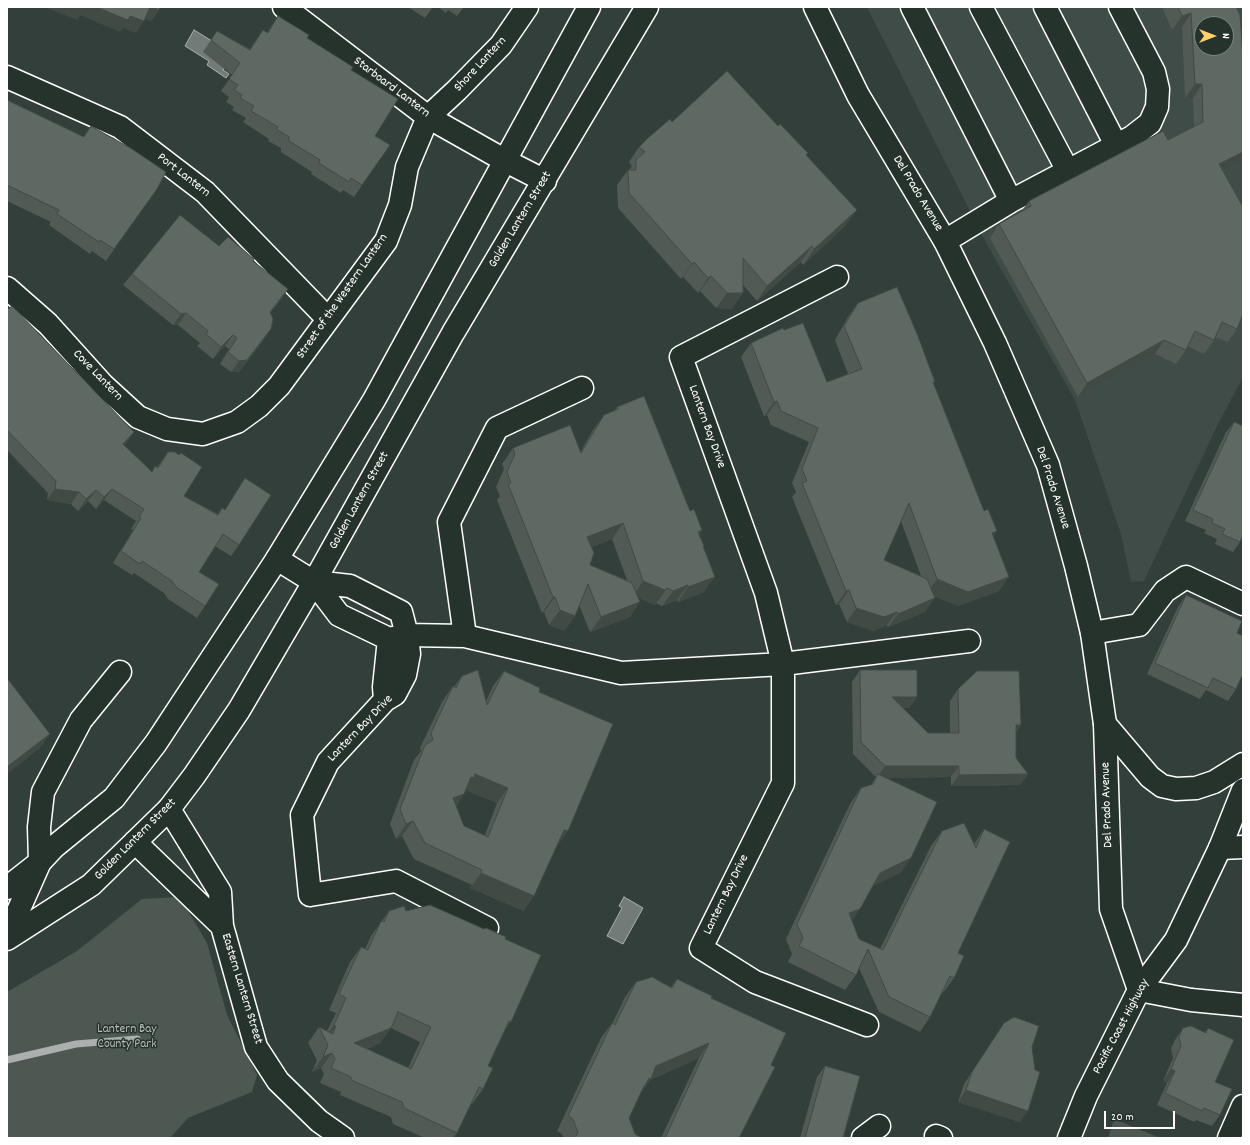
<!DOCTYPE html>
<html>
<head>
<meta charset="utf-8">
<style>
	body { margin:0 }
	#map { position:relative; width:1250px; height:1145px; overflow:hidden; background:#333f3a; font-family:Dekko,sans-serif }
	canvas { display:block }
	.frame { position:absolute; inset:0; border:8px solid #fff; pointer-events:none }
	.north { position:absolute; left:1194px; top:16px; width:40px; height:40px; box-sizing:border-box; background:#26332d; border:1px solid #7d8581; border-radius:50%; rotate:90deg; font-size:11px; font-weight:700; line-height:16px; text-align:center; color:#fff }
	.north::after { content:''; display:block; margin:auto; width:14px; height:18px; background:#ffd166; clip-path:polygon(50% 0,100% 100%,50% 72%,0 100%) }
	.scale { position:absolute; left:1104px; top:1111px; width:71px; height:18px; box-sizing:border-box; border:2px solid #fff; border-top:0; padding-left:5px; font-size:12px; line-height:14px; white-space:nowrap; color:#fff; -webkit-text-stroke:3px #26332d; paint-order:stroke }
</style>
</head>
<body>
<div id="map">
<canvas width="1250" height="1145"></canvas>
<div class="frame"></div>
<div class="north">N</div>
<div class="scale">20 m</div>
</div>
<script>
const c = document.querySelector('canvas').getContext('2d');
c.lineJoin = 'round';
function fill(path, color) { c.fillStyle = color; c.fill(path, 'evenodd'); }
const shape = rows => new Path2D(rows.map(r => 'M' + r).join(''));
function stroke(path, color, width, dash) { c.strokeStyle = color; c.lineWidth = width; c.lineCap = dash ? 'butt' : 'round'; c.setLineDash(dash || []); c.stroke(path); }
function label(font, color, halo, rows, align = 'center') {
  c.font = font + ' Dekko,sans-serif'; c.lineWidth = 3; c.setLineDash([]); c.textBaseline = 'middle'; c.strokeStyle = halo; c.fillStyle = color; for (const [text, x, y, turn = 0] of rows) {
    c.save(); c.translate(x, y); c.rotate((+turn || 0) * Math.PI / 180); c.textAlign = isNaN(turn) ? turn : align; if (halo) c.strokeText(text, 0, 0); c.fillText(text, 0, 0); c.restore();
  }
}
fill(shape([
	[867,7,1243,7,1243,377,1217,426,1144,581,1131,582,1121,534,1075,400,984,239],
	[1202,24,1226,24,1226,48,1202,48]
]), '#404c47');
fill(shape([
	[180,897,207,943,227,1015,257,1075,252,1092,188,1118,170,1138,7,1138,7,992,77,951,142,899],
	[1114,1119,1160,1138,1108,1138]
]), '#4d5853');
const water = shape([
	[194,30,233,54,223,70,229,74,226,78,207,65,209,61,185,46,194,30],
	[624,897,643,908,623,944,607,936,622,908,619,906,624,897]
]);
fill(water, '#737b78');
stroke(water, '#abb0ae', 1);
stroke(shape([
	[7,1060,76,1044,137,1039]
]), '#abb0ae', 7);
const minor = shape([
	[284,7,428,117,504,160,545,181],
	[912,7,1011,201],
	[981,7,1068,171],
	[1045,7,1116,145],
	[7,77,120,127,205,192,328,319],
	[945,241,1011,201,1132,137,1150,123,1157,107,1158,89,1154,72,1120,7],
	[837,277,681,357,766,593,783,664,783,783,701,948,755,982,867,1025],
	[7,288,48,324,103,385,138,417,167,429,203,434,237,422,259,406,279,386,386,241,400,205,407,167,428,117,457,90,501,45,527,7],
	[277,559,314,582,350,586,401,612,407,635,409,654,405,675,395,694,385,700,328,762,302,815,310,895,396,881,487,928],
	[314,582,339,615,389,639,407,635,465,636,621,673,783,664,969,641],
	[1092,633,1139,625,1165,591,1186,577,1243,604],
	[465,636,449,522,497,428,582,388],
	[385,700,384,687,389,639],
	[169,809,220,892,222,926,256,1047,278,1081,319,1121,343,1138],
	[135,842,222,926],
	[1220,848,1243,847],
	[40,862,39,827,43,792,81,720,120,672],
	[1139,990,1191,1000,1243,1005],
	[936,1136,941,1138],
	[863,1138,879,1126],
	[1229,1138,1243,1106]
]);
const major = shape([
	[815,7,858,95,945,241,995,343,1048,465,1076,566,1092,633,1105,724,1111,909,1139,990],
	[7,888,40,862,54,847,114,798,156,743,277,559,374,400,589,7],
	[7,936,39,864],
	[7,939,91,885,169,809,194,776,239,710,314,582,453,333,647,7]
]);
const highway = shape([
	[1105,724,1150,777,1162,786,1176,789,1196,788,1214,782,1243,764],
	[1069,1138,1086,1096,1139,990,1176,940,1220,848,1243,790]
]);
stroke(minor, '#fff', 25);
stroke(major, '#fff', 25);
stroke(highway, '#fff', 25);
stroke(minor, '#26332d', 22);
stroke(major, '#26332d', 22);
stroke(highway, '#26332d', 22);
fill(shape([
	[408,7,433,7,425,18],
	[438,7,464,7,457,16,448,10,446,13],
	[1162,7,1236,7,1243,59,1243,158,1240,162,1223,171,1237,329,1228,342,1215,337,1214,340,1204,354,1187,346,1186,350,1176,364,1155,354,1078,397,990,238,999,224,1021,212,1029,201,1168,140,1194,127,1193,98,1185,98,1182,27,1172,30],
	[278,16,351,70,375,136,390,145,354,197,343,190,341,193,311,174,312,172,281,152,281,148,268,141,269,139,243,122,246,118,232,110,234,107,226,102,229,97,221,91,232,75,203,52,217,31,250,49,263,30,267,33],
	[7,100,83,137,91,126,157,189,106,261,92,251,90,254,49,225,51,222,7,201],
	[672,122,778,126,808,153,806,156,846,225,803,265,801,262,757,301,743,285,732,309,716,308,700,291,698,293,683,277,681,279,618,208,617,185,628,170,629,170,632,166,629,162,639,147],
	[219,246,253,261,280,301,270,313,263,341,239,372,231,372,220,364,229,349,225,346,213,359,197,346,200,343,178,325,173,325,123,285,132,274],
	[858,303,935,382,933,383,984,511,997,531,993,536,999,591,958,606,934,596,925,612,888,627,887,625,874,631,847,622,839,604,836,605,792,497,796,492,792,483,809,442,771,425,767,415,764,416,741,357,751,343,784,330,827,382,848,374,835,340,848,317],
	[901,521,921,576,884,560],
	[7,307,134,432,124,445,152,472,157,467,168,452,184,496,218,514,222,508,225,510,245,478,239,545,231,556,215,546,199,572,205,606,197,618,168,599,164,593,134,573,132,575,113,563,133,530,131,529,136,521,104,500,96,509,88,501,78,511,71,504,47,500,48,493,7,450],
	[617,407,690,511,702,530,699,534,703,547,704,592,678,602,677,600,662,606,656,603,655,605,639,598,630,617,590,632,579,605,575,616,564,631,549,625,544,612,542,613,497,500,500,496,496,487,504,469,502,464,513,448,581,451,593,430,604,415,614,411],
	[612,539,627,580,590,565,591,547],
	[1234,422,1240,542,1233,552,1215,544,1217,539,1204,533,1206,530,1185,521,1226,432],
	[1186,595,1237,633,1236,689,1228,701,1206,690,1200,699,1147,674,1178,607],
	[860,670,917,697,909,708,903,708,928,733,950,733,950,701,958,689,1016,732,1016,758,1028,774,1020,785,951,786,951,777,887,778,911,858,900,873,872,886,852,920,859,939,880,949,931,846,942,831,974,844,984,829,958,953,954,978,943,993,942,992,930,1017,920,1032,879,1012,859,968,856,975,845,990,788,962,792,954,786,939,850,804,861,788,870,786,876,777,853,754,852,682],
	[504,671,539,692,557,846,556,846,524,911,470,888,472,885,414,859,402,836,396,839,390,824,414,760,421,751,420,748,442,702,453,686,454,687,462,676,486,701,493,686],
	[466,790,497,803,485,835,464,826,456,806,464,794],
	[389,911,406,911,505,939,511,1022,503,1032,488,1066,483,1089,472,1104,471,1104,457,1133,453,1138,425,1138,393,1124,391,1117,340,1095,341,1092,320,1083,324,1074,321,1068,312,1072,317,1060,308,1043,319,1027,327,1031,336,1013,329,1010,350,962,361,947,365,949,371,936],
	[391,1028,420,1042,408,1068,367,1049,380,1043],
	[677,979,711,998,771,1065,739,1138,661,1138,699,1058,650,1080,640,1094,629,1118,635,1134,642,1138,564,1138,562,1134,557,1131,601,1038,612,1023,612,1024,625,997,636,982,671,987],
	[1004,1023,1032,1047,1020,1122,958,1102,964,1084],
	[1183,1028,1205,1032,1208,1028,1220,1115,1212,1126,1196,1120,1194,1122,1157,1105,1167,1083,1163,1081,1173,1058,1171,1049,1175,1040],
	[825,1066,843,1138,800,1138,817,1077]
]), '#525a56');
fill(shape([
	[44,7,96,7,130,16,144,21,136,33,123,28,120,32,80,15,77,20],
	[149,7,152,7,159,10,151,22,142,18],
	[1191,13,1182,27,1172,30,1182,16],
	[1195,84,1202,84,1193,98,1185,98],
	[1243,152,1243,158,1240,162,1209,178,1219,164],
	[857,210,846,225,803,265,814,249],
	[812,246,801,262,757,301,767,286],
	[694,262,683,277,681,279,692,264],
	[711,276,700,291,698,293,708,278],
	[288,289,280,301,262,324,270,312],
	[727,293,743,293,732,309,716,308],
	[186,313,178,325,173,325,181,314],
	[271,329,263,341,239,372,231,372,239,361],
	[233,335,225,346,213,359,221,347],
	[1164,340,1155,354,1078,397,1087,383],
	[777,401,767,415,764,416,774,402],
	[134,432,126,444,114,455,123,444],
	[55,489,79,492,71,504,47,500],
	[112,489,104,500,96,509,104,497],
	[96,490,88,501,78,511,86,499],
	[623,523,612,539,577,552,587,537],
	[997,531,987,545,992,533],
	[715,577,704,592,678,602,688,587],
	[1009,577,999,591,958,606,927,593,937,579],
	[643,581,667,588,655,605,633,596],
	[688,585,677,600,662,606,673,591],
	[849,590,839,604,836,605,846,591],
	[553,597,555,597,544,612,542,613],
	[935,598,925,612,888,627,898,614],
	[640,602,630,617,590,632,601,617],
	[856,608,897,612,887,625,874,631,847,622],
	[560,610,575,616,564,631,549,625],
	[892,697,917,697,909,708,884,708],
	[1016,725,1021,725,1013,737],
	[50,734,39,749,7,774,7,767],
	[885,766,959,766,951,777,877,778],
	[475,774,508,788,497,803,465,790,471,777],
	[1028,774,1020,785,951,786,959,775],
	[464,794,454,809,453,798],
	[413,821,402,836,396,839,406,824],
	[564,830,568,831,557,846,553,845],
	[911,858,900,873,869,888,880,873],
	[481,873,534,896,524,911,470,888],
	[860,909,849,924,849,913],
	[509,1021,511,1022,500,1037],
	[334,1025,336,1026,326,1041,324,1039],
	[391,1028,380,1043,344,1058,354,1043],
	[709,1043,699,1058,650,1080,634,1102,633,1101,656,1066],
	[332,1053,321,1068,312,1072,323,1057],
	[1171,1069,1175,1071,1167,1083,1163,1081],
	[966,1090,1028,1111,1020,1122,958,1102]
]), '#424a46');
const building = shape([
	[96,7,150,7,144,21,130,16,128,20,96,7],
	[152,7,160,7,159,10,152,7],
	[1178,7,1236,7,1240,15,1243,59,1243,152,1219,164,1243,207,1243,314,1237,329,1222,322,1214,340,1195,331,1186,350,1164,340,1087,383,999,224,1031,206,1029,201,1163,131,1168,140,1203,122,1202,84,1195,84,1191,13,1182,16,1178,7],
	[1202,24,1226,24,1226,48,1202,48,1202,24],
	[278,16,309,35,307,38,353,67,351,70,398,99,375,136,390,145,362,185,351,178,349,182,319,163,320,160,289,141,289,137,276,129,278,127,251,111,254,106,240,98,242,95,234,90,238,85,229,79,240,63,211,40,217,31,250,50,263,30,268,33,278,16],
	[727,71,778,126,780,124,808,153,806,155,857,210,814,249,812,246,767,286,743,258,743,293,727,293,711,276,708,278,694,262,692,264,629,193,628,170,636,170,636,160,645,152,639,147,648,138,670,119,672,122,727,71],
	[7,100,84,137,91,126,132,149,166,172,157,189,114,249,100,240,99,242,57,214,59,210,7,185,7,100],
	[180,215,219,246,228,237,254,259,253,261,288,289,270,312,273,319,271,329,247,360,239,361,228,352,237,338,233,335,221,347,206,334,208,331,186,313,181,314,132,274,180,215],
	[897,287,918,336,935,382,933,382,984,511,988,509,997,531,992,533,1009,577,968,592,937,579,909,503,884,560,927,579,935,598,898,614,897,612,884,617,856,608,849,590,846,591,802,483,807,481,802,469,818,428,781,411,777,401,774,402,751,343,783,328,784,330,803,323,827,382,862,369,844,326,858,303,897,287],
	[12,306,134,432,123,444,152,472,155,466,158,468,168,452,175,452,179,455,181,453,202,467,184,496,218,515,222,508,225,510,245,478,271,495,239,545,223,534,199,572,219,584,205,606,176,587,172,581,142,561,140,564,121,551,141,518,139,517,144,509,112,489,104,497,96,490,86,499,79,492,55,489,56,481,7,430,7,307,8,309,12,306],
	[644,396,690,511,694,509,702,530,698,532,704,546,703,546,715,577,688,587,688,585,673,591,667,588,665,590,643,581,623,523,587,537,594,553,590,565,632,583,640,602,601,617,588,584,575,616,560,610,555,597,553,597,508,484,511,483,507,472,515,454,513,448,570,425,581,453,604,415,618,409,617,407,644,396],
	[1234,422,1243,426,1243,535,1240,542,1222,534,1225,529,1212,523,1213,519,1193,510,1234,422],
	[1186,595,1242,621,1237,633,1243,636,1243,674,1236,689,1213,678,1208,688,1155,663,1186,595],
	[478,670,487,705,504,671,540,688,539,692,613,724,568,831,564,830,534,896,481,873,482,870,425,843,413,821,406,824,400,809,425,745,433,740,431,733,453,686,456,688,462,676,478,670],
	[475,774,508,788,488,837,464,826,453,798,464,794,471,777,474,778,475,774],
	[860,670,917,670,917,697,892,697,928,733,959,733,958,689,977,671,1019,671,1021,725,1016,725,1016,758,1028,774,959,775,959,766,885,766,861,742,860,670],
	[7,678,50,734,7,767,7,678],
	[878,774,937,802,911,858,880,873,860,909,849,913,859,939,883,950,942,831,964,823,976,848,984,829,1010,842,958,953,964,956,954,978,950,976,930,1017,889,997,868,949,856,975,799,946,803,938,797,924,861,788,873,784,878,774],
	[430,905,484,929,486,928,506,937,505,939,541,955,511,1022,509,1021,488,1066,493,1068,483,1089,479,1087,457,1133,404,1108,402,1102,351,1080,351,1077,331,1068,335,1059,332,1053,323,1057,328,1045,319,1027,333,1034,336,1026,334,1025,346,998,339,994,361,947,368,950,381,921,384,922,389,911,404,906,406,911,430,905],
	[398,1012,431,1027,411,1069,354,1043,391,1028,398,1012],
	[652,977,672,988,677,979,712,996,711,998,786,1033,771,1065,775,1067,739,1138,665,1138,709,1043,656,1066,651,1079,649,1078,645,1086,644,1086,629,1118,635,1134,642,1138,575,1138,578,1133,573,1119,568,1116,612,1023,615,1025,636,982,652,977],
	[1014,1017,1039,1026,1032,1047,1035,1070,1040,1072,1028,1111,966,1090,972,1072,1004,1023,1014,1017],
	[1191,1026,1206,1033,1208,1028,1234,1040,1215,1082,1232,1089,1220,1115,1204,1108,1202,1111,1165,1093,1175,1071,1171,1069,1181,1046,1179,1037,1183,1028,1191,1026],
	[825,1066,860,1076,843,1138,805,1138,825,1066]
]);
fill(building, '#5f6964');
stroke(building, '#424a46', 1);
label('13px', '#fff', '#26332d', [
	["Shore Lantern",481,65,-47],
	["Starboard Lantern",391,88,37],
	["Port Lantern",183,176,38],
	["Del Prado Avenue",917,194,59],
	["Golden Lantern Street",521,220,-59],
	["Street of the Western Lantern",343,297,-55],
	["Cove Lantern",97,376,46],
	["Lantern Bay Drive",706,427,70],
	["Del Prado Avenue",1052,488,72],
	["Golden Lantern Street",360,501,-61],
	["Lantern Bay Drive",361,729,-46],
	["Del Prado Avenue",1108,805,-92],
	["Golden Lantern Street",136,840,-45],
	["Lantern Bay Drive",727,895,-64],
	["Eastern Lantern Street",241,989,73],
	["Pacific Coast Highway",1122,1027,-62]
]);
label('13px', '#b8bcba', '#26332d', [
	["Lantern Bay",127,1030],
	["County Park",127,1045]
]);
</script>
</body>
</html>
